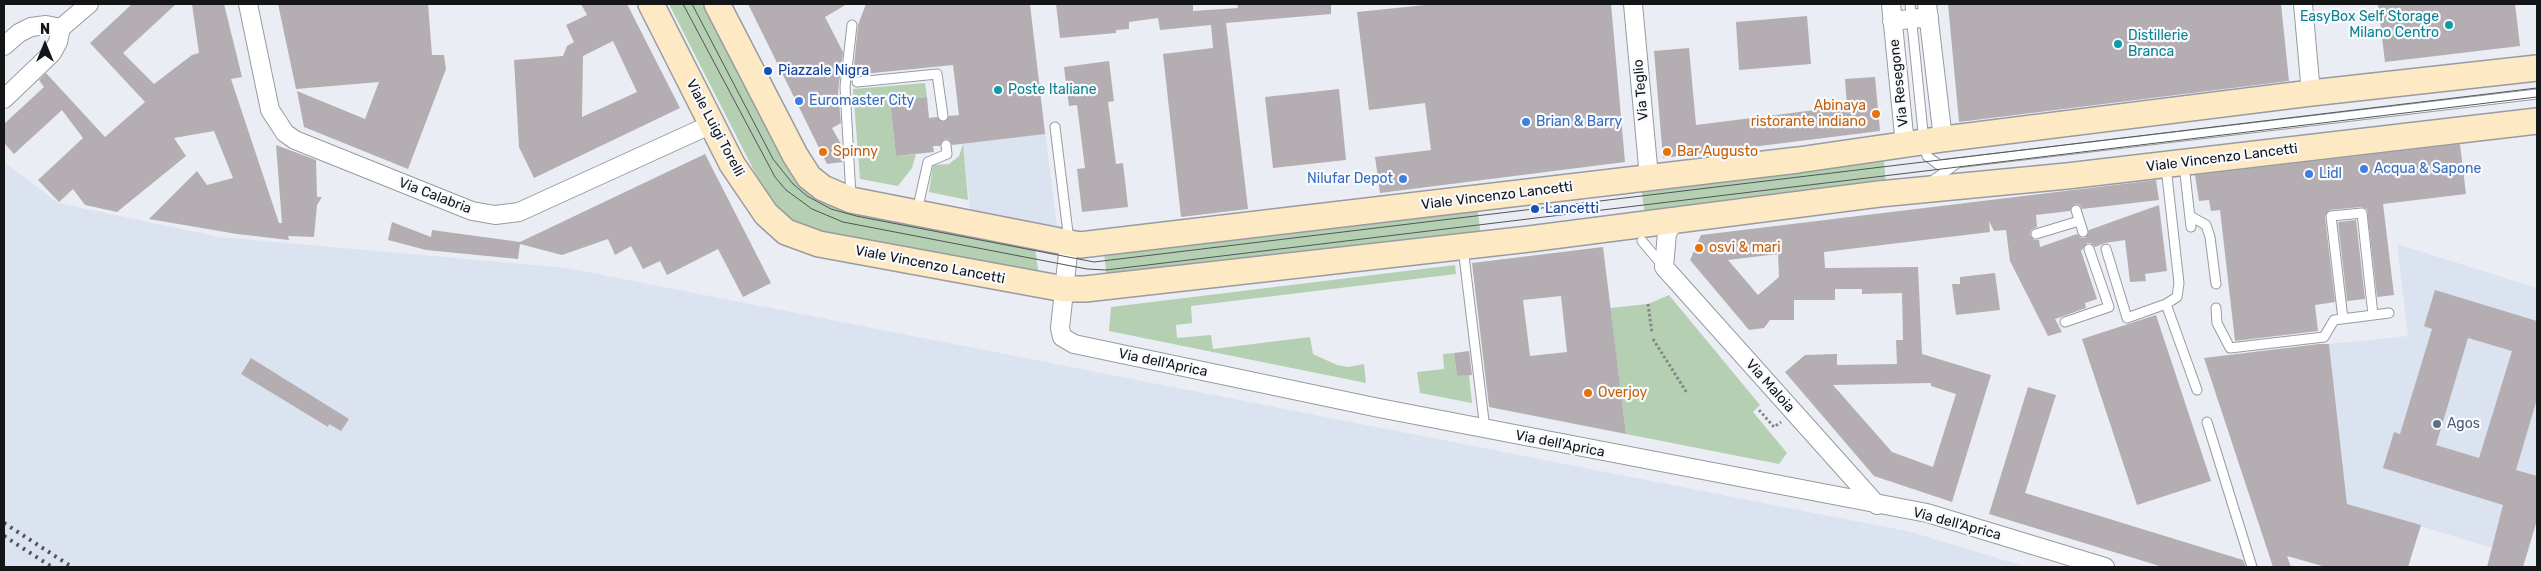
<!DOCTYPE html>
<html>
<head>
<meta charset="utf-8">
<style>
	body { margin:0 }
	#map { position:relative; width:2541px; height:571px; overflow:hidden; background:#eaedf3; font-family:Rubik,sans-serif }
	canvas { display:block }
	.frame { position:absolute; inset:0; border:5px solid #131517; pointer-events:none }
	.north { position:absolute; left:20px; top:20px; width:50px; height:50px; -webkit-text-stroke:4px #f8fafe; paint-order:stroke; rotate:0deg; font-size:14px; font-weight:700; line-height:20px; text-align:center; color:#131517 }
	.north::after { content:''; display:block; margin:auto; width:18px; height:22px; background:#131517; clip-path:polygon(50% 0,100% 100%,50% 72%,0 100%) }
</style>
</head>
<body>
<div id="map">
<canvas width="2541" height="571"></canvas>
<div class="frame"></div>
<div class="north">N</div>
</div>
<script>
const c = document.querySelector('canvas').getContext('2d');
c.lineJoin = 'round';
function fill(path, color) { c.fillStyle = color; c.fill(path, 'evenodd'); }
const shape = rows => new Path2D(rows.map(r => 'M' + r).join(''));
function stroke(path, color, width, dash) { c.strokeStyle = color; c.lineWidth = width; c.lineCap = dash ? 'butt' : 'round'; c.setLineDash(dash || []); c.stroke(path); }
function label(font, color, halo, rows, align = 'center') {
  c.font = font + ' Rubik,sans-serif'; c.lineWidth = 4.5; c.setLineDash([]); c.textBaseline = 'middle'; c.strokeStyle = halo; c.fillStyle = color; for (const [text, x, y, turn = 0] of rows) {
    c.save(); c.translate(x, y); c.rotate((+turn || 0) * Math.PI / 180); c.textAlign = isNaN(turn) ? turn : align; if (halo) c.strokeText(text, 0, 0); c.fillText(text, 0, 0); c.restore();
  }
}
fill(shape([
	[1035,40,1035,49,1058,235,971,217,951,46],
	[4,162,58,203,220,237,567,268,1911,532,2027,567,4,567],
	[2397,244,2537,288,2537,520,2526,558,2347,504,2329,344,2408,336]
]), '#dce3f0');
fill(shape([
	[669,4,703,4,789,168,1035,247,1039,277,834,238,795,223,780,211,767,196],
	[925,83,927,97,890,101,896,156,916,154,912,168,898,186,860,179,853,89],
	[963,144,968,200,929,192,933,165,949,164,959,156],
	[1884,160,1886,186,1645,217,1641,185],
	[1477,205,1481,237,1107,279,1104,253],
	[1455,265,1456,274,1191,306,1192,323,1176,325,1177,338,1211,335,1213,349,1310,337,1313,354,1337,365,1348,367,1364,364,1366,383,1109,331,1111,307],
	[1669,295,1760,405,1753,412,1787,453,1779,464,1626,434,1610,308,1648,304],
	[1454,353,1457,376,1469,375,1472,403,1420,393,1417,372,1444,369,1443,354]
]), '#b5cfb2');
fill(shape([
	[132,4,176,4,123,53,154,84,192,55,199,53,192,4,224,4,242,77,231,79,279,223,282,223,276,145,316,160,317,197,322,197,317,205,314,237,288,236,289,240,237,234,149,219,197,171,207,185,233,178,214,131,174,138,186,156,117,212,85,205,73,189,59,202,38,180,83,138,62,110,14,154,4,143,4,124,44,87,39,80,46,73,105,137,145,102,90,43],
	[278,4,428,4,432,55,444,55,446,69,408,169,304,127,297,91,365,119,379,82,296,89],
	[581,4,627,4,680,108,534,178,519,147,514,60,563,56,567,46,574,42,566,25,587,15],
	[613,41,637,92,582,117,583,56],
	[748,4,847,4,825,17,843,52,838,92,841,123,832,128,842,146,843,162,827,164],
	[866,4,1030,4,1045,134,952,145,949,140,945,139,940,146,933,146,934,152,896,156,890,101,927,97,929,118,937,117,943,122,949,116,959,115,953,65,853,75,858,25],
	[1056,4,1193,4,1193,11,1238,8,1237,4,1331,4,1331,14,1226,23,1248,209,1181,217,1163,54,1213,48,1211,25,1160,30,1158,18,1129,22,1129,29,1116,30,1116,33,1060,38],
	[1435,4,1611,4,1625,162,1380,193,1375,157,1431,150,1425,103,1369,110,1357,12],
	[1948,4,2281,4,2289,81,1959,122],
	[2378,4,2515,4,2520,46,2385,62],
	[1807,16,1811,64,1739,70,1736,22],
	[1689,48,1696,125,1847,106,1845,79,1875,77,1880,131,1663,158,1654,51],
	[1109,61,1114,101,1108,102,1116,164,1123,163,1128,207,1082,212,1077,169,1085,168,1077,105,1069,106,1064,67],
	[1339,89,1346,160,1273,168,1265,97],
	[2460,144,2466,194,2383,204,2394,295,2377,297,2367,209,2361,207,2330,210,2325,217,2335,302,2315,305,2318,331,2235,341,2220,210,2211,211,2209,200,2199,201,2195,175],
	[705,154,771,283,743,297,718,249,667,275,660,261,643,269,631,246,615,255,608,239,562,255,520,244,518,259,426,250,388,240,392,222,431,237,432,230,520,242],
	[2156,180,2159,200,2082,209,2080,205,2075,204,2070,211,2036,215,2037,227,2031,230,2030,235,2034,240,2039,240,2040,247,2077,234,2081,238,2085,238,2089,230,2159,205,2167,271,2145,274,2146,281,2130,282,2125,240,2105,243,2095,247,2091,243,2087,243,2081,251,2097,299,2085,303,2086,308,2055,319,2062,332,2048,336,2010,261,2006,230,1994,231,1989,221,1990,232,1824,252,1825,268,1918,267,1922,354,1991,375,1952,502,1874,476,1785,372,1805,355,1837,354,1837,365,1897,364,1896,340,1903,340,1902,293,1862,294,1862,289,1835,289,1835,300,1794,300,1794,320,1770,320,1764,328,1749,330,1690,260,1701,235],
	[1778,254,1779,277,1758,295,1728,260],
	[1931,383,1931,386,1956,394,1933,467,1892,452,1833,385],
	[2356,220,2365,299,2347,301,2338,222],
	[1603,247,1626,434,1489,407,1472,263],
	[1561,296,1567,352,1530,356,1523,300],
	[1995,273,2000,310,1956,315,1952,284,1960,284,1960,277],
	[2435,290,2537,321,2537,399,2516,470,2537,476,2537,520,2523,567,2487,567,2503,505,2383,468,2394,432,2400,434,2432,329,2424,326],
	[2468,338,2512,351,2479,458,2436,445],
	[2156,315,2211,481,2137,505,2082,339],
	[2319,344,2329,344,2347,504,2421,525,2408,567,2326,567,2287,556,2291,567,2273,567,2204,358],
	[1469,351,1472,375,1457,376,1454,353],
	[251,358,349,419,341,431,329,424,328,427,241,374],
	[2028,387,2056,395,2025,493,2243,560,2246,567,2163,567,1989,514]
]), '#b4aeb2');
const lane = shape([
	[1910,4,1924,142,1927,156,1939,165,2537,94],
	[857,82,937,74,943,116],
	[1055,127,1069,241],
	[2184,165,2191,227],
	[1932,181,1956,164],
	[851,197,845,87,852,25],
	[2076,210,2083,232],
	[917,211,928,162,947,154,946,145],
	[2190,216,2206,225,2210,237,2216,284],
	[2036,234,2079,221],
	[1642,241,1663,266],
	[1463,248,1485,429],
	[2106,249,2127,318,2166,304,2177,297,2179,283,2166,167],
	[2166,304,2197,390],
	[2216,308,2217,323,2230,348,2324,337,2334,320,2389,313],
	[2343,319,2331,216,2362,213,2373,315],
	[2065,322,2109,307,2089,249],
	[2207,422,2252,567]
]);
const street = shape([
	[248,4,270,110,285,133,295,140,472,211,495,215,519,212,712,124],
	[1633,4,1649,177],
	[1891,4,1905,145],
	[1927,4,1943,139],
	[2303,4,2311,93],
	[1892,21,1929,17],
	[4,46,19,33,31,27,46,25,61,28],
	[4,99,52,53,58,42,61,28,89,4],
	[1675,221,1667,233,1664,267,1877,505],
	[1069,244,1060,328,1062,337,1074,344,1379,408,1927,513,2105,567]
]);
const secondary = shape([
	[651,4,732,164,766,214,786,232,819,244,1064,289,1085,289,1529,239,1879,194,2067,176,2537,121],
	[717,4,795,155,809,177,823,188,851,200,1080,245,1798,160,1943,139,2311,93,2537,68]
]);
stroke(lane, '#989ba1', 11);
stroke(street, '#989ba1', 20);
stroke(secondary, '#989ba1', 28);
stroke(shape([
	[1648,304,1652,333],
	[1653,339,1687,393],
	[1759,410,1774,427,1781,422]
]), '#83858a', 3, [2.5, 2.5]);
stroke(lane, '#fff', 9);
stroke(street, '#fff', 18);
stroke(secondary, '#fee9c5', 25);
stroke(shape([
	[683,4,775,177,786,190,812,209,843,222,1087,269,1106,270,2537,97],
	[692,4,773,159,793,184,807,196,831,209,856,216,1094,262,2537,88]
]), '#525558', 1);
stroke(shape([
	[4,523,72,567],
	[4,536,52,567]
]), '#525558', 4, [2.5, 5]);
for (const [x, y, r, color] of [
	[2449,25,5,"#0f9aa8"],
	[2118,44,5,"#0f9aa8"],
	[768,71,5,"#1a4fb4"],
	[998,90,5,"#0f9aa8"],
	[799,101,5,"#3f7fe0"],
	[1876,114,5,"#e8710a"],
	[1526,122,5,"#3f7fe0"],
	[823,152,5,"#e8710a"],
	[1667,152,5,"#e8710a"],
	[2364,169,5,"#3f7fe0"],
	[2309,174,5,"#3f7fe0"],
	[1403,179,5,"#3f7fe0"],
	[1535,209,5,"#1a4fb4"],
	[1699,248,5,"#e8710a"],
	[1588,393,5,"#e8710a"],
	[2437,424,5,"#5c6f8a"]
]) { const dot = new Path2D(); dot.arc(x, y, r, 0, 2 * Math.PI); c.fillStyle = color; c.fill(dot); stroke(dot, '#f8fafe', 2); }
label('14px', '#0d838f', '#f8fafe', [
	["EasyBox Self Storage",2439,17,"right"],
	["Milano Centro",2439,33,"right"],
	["Distillerie",2128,36],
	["Branca",2128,52],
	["Poste Italiane",1008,90]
], 'left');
label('14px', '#164399', '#f8fafe', [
	["Piazzale Nigra",778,71],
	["Lancetti",1545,209]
], 'left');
label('14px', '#131517', '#f8fafe', [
	["Via Resegone",1899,83,-96],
	["Via Teglio",1641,90,-95],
	["Viale Luigi Torelli",715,128,62],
	["Viale Vincenzo Lancetti",2222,158,-7],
	["Via Calabria",435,196,21],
	["Viale Vincenzo Lancetti",1497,196,-7],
	["Viale Vincenzo Lancetti",930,265,11],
	["Via dell'Aprica",1163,363,12],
	["Via Maloia",1770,386,48],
	["Via dell'Aprica",1560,444,11],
	["Via dell'Aprica",1957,524,15]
]);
label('14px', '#366cbe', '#f8fafe', [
	["Euromaster City",809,101],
	["Brian & Barry",1536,122],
	["Acqua & Sapone",2374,169],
	["Lidl",2319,174],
	["Nilufar Depot",1393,179,"right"]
], 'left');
label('14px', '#c56008', '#f8fafe', [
	["Abinaya",1866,106,"right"],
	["ristorante indiano",1866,122,"right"],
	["Spinny",833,152],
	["Bar Augusto",1677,152],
	["osvi & mari",1709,248],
	["Overjoy",1598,393]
], 'left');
label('14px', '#4e5e75', '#f8fafe', [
	["Agos",2447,424]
], 'left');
</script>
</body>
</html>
